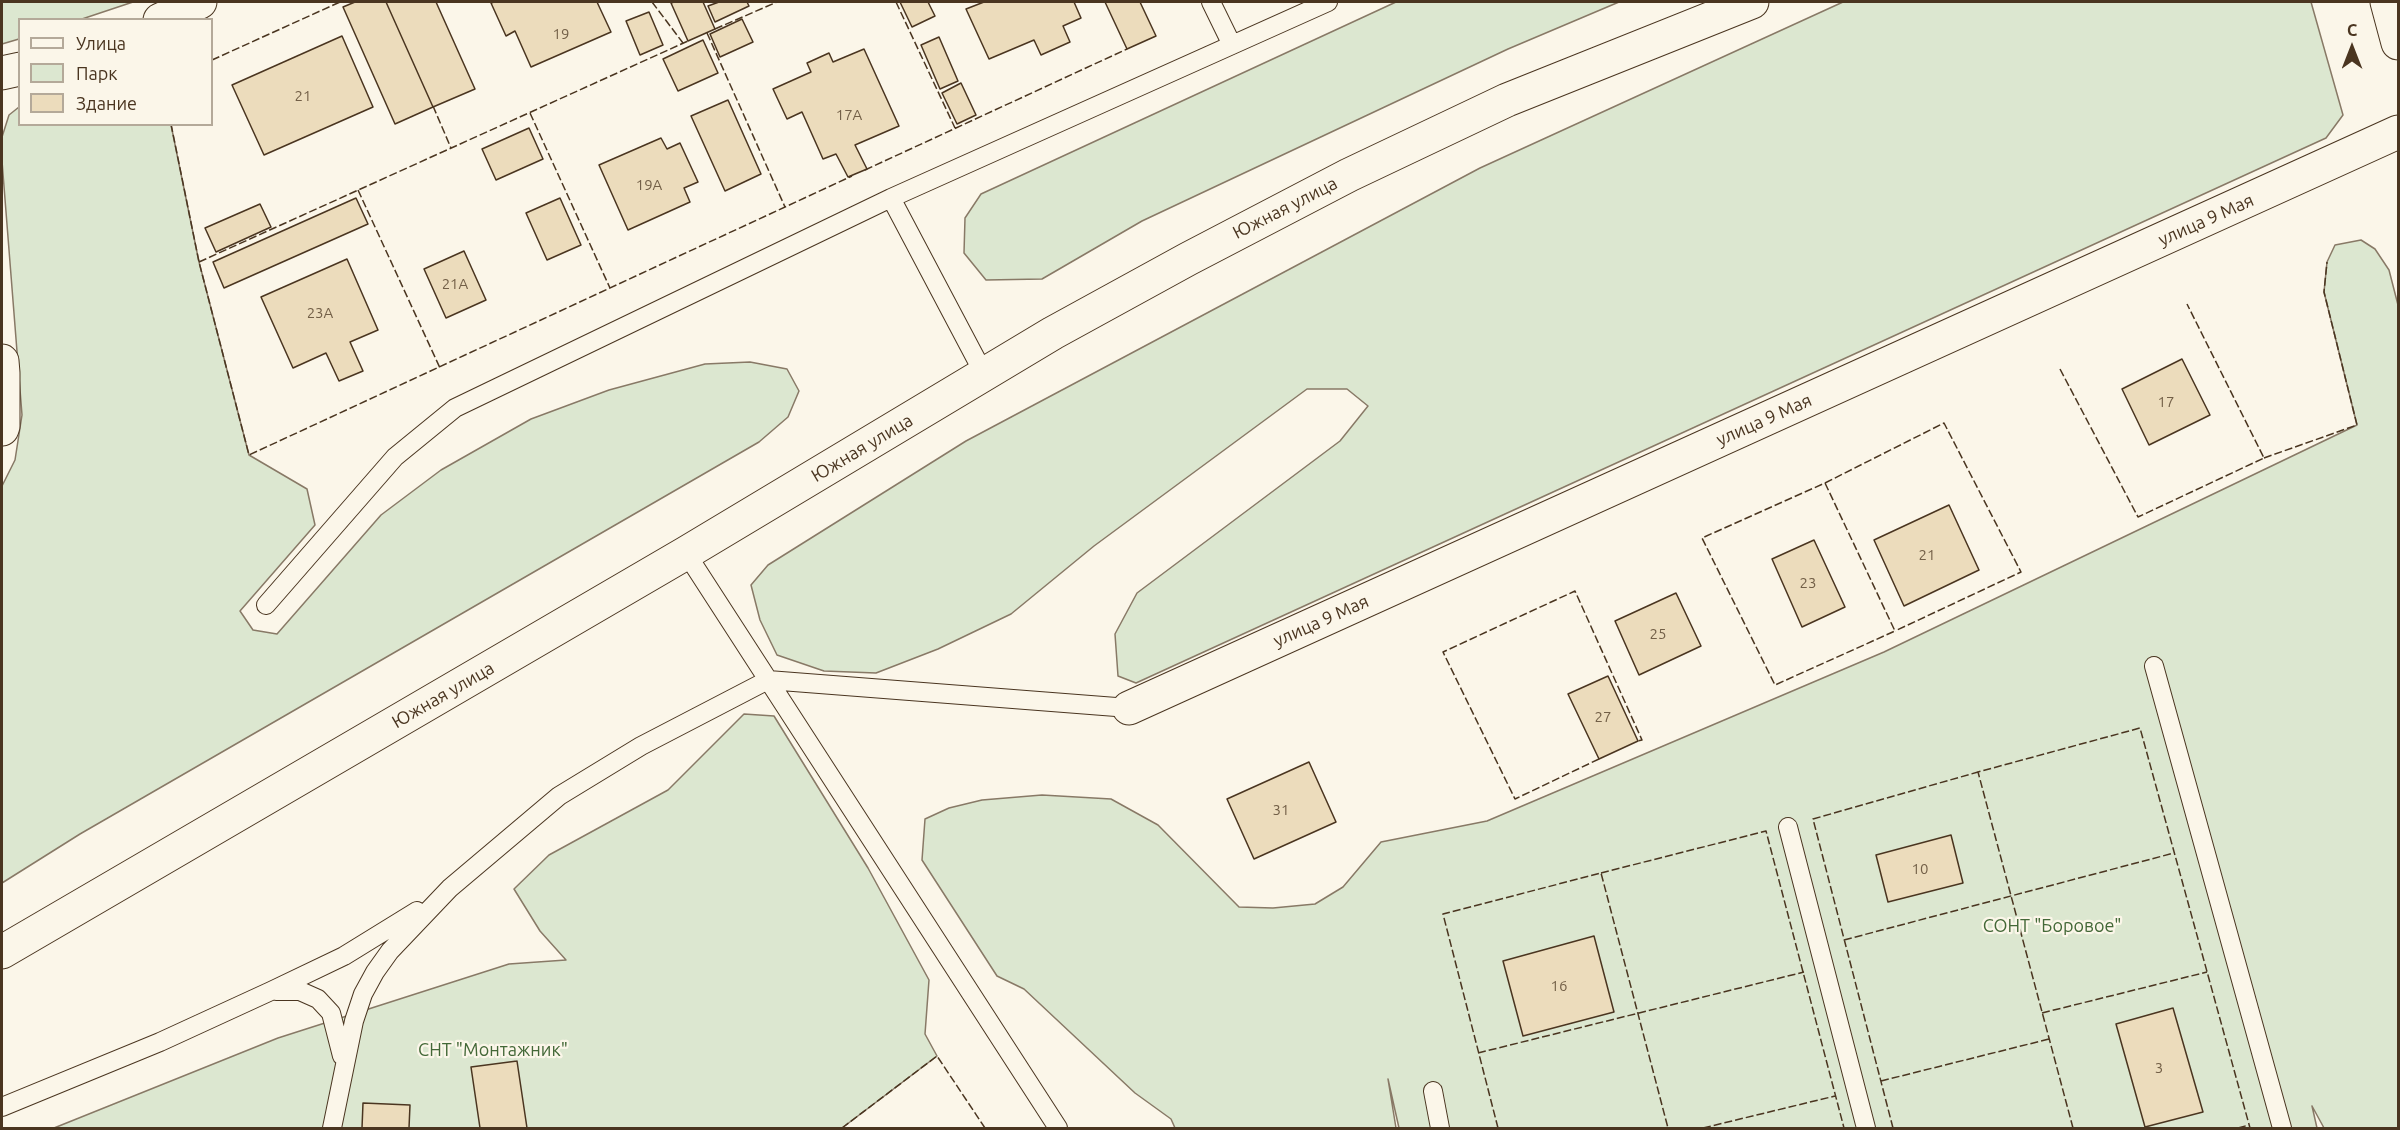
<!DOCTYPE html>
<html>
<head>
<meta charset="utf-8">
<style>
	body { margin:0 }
	#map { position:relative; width:2400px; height:1130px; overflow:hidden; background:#fbf6e9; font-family:Ubuntu,sans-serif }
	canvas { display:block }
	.frame { position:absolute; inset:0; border:3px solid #4a3520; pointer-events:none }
	.legend { position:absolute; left:18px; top:18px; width:195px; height:108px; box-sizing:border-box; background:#fbf6e9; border:2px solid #b4a999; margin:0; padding:8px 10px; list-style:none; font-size:18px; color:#4a3520 }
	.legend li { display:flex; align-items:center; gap:12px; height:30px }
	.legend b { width:30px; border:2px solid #b4a999 }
	.north { position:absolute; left:2322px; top:18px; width:60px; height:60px; -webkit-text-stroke:4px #fbf6e9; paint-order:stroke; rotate:0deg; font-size:16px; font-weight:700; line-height:24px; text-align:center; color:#4a3520 }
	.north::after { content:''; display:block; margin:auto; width:21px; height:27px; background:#4a3520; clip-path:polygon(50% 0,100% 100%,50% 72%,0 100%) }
</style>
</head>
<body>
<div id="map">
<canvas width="2400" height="1130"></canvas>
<div class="frame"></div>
<ul class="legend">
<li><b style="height:8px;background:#fbf6e9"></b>Улица</li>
<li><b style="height:16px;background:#dce7d0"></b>Парк</li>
<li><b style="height:16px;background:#ecdcbc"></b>Здание</li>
</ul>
<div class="north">С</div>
</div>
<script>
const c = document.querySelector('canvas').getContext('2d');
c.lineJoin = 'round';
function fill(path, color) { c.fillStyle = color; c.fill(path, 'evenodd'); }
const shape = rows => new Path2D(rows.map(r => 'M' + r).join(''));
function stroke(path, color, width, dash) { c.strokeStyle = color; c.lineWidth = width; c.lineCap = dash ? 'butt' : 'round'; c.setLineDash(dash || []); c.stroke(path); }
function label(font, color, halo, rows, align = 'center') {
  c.font = font + ' Ubuntu,sans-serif'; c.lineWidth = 4.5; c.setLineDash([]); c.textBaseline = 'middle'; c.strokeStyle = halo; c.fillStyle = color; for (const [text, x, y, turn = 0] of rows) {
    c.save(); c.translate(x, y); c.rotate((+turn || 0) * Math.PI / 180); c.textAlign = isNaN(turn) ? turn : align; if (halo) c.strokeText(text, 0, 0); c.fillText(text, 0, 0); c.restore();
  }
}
const green = shape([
	[2,2,133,2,82,19,20,20,19,39,2,44,2,2],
	[1396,2,1619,2,1508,49,1142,221,1042,279,986,280,964,253,965,218,981,194,1396,2],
	[1843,2,2311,2,2343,115,2326,138,1136,683,1118,676,1115,634,1137,593,1340,441,1368,406,1347,389,1307,389,1094,546,1011,614,938,649,876,673,824,671,777,655,760,620,751,585,768,565,966,441,1480,168,1843,2],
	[19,107,20,124,171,125,199,262,249,455,307,489,315,525,240,611,253,630,277,634,381,515,441,470,531,419,609,390,705,364,750,362,787,369,799,391,788,417,759,442,80,834,2,883,2,486,15,460,22,415,2,161,2,137,9,115,19,107],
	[2361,240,2375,249,2389,270,2398,305,2398,1128,2324,1128,2312,1106,2317,1128,1399,1128,1388,1079,1396,1128,1175,1128,1171,1119,1135,1093,1024,989,997,976,922,860,925,819,949,808,982,800,1042,795,1111,799,1158,825,1239,907,1273,908,1315,904,1343,887,1381,842,1487,821,1884,652,2357,425,2324,292,2327,262,2335,245,2361,240],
	[744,714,774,716,868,868,929,980,925,1034,937,1056,842,1128,54,1128,278,1038,509,964,566,960,540,931,514,889,549,855,668,790,744,714]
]);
fill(green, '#dce7d0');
stroke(green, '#887966', 1.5);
const building = shape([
	[355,2,386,2,433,107,395,124,343,7,355,2],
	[386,2,436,2,475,89,433,107,386,2],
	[494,2,597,2,611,32,531,67,515,31,506,36,491,3,494,2],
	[674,2,703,2,715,29,688,41,671,3,674,2],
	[719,2,747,2,749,6,715,22,708,6,719,2],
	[900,2,928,2,935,16,912,27,900,2],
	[984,2,1074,2,1081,18,1063,26,1070,42,1041,55,1034,40,989,59,966,9,984,2],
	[1105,2,1140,2,1156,36,1127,49,1105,2],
	[649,12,663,45,640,55,626,21,649,12],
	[742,19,753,42,720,57,710,34,742,19],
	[342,36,373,107,264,155,232,85,342,36],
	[939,37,958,81,940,89,921,45,939,37],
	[703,40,718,73,678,91,663,59,703,40],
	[864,49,899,126,855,145,867,169,848,177,836,154,823,159,802,112,787,119,773,89,811,72,807,63,829,53,833,62,864,49],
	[961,83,976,115,957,124,942,93,961,83],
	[728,100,761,174,725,191,691,116,728,100],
	[529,128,543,159,496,180,482,149,529,128],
	[661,138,667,149,680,143,698,182,684,188,690,202,628,230,599,165,661,138],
	[356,198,368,224,224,288,213,262,356,198],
	[560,198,581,245,547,260,526,213,560,198],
	[260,204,271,227,216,252,205,228,260,204],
	[464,251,486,300,446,318,424,269,464,251],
	[347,259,378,330,350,342,363,371,339,381,326,353,293,368,261,297,347,259],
	[2182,359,2210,415,2149,445,2122,389,2182,359],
	[1949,505,1979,570,1904,606,1874,540,1949,505],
	[1814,540,1845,607,1802,627,1772,559,1814,540],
	[1676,593,1701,646,1639,675,1615,621,1676,593],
	[1608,676,1638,741,1599,759,1568,694,1608,676],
	[1309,762,1336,822,1254,859,1227,799,1309,762],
	[1951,835,1963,883,1888,902,1876,855,1951,835],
	[1594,936,1614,1012,1523,1036,1503,961,1594,936],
	[2173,1008,2203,1112,2145,1127,2116,1024,2173,1008],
	[517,1061,527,1128,480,1128,471,1067,517,1061],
	[363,1103,410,1105,409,1128,362,1128,363,1103]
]);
fill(building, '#ecdcbc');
stroke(building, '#4a3520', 1.5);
const lane = shape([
	[1211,2,1232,45],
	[891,198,984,374],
	[686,553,1058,1128],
	[266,605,395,457,455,408,891,198,1328,2],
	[2154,666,2282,1128],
	[1788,827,1866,1128],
	[276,991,300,991,318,999,331,1013,342,1056],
	[1433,1091,1440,1128],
	[2,1107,160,1042,271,991,344,956,417,911],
	[332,1128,354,1021,363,994,375,972,390,951,450,888,559,796,641,746,768,680,1129,708]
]);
const street = shape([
	[160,20,200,2],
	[2,73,20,69],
	[2,361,3,373,3,426,2,429],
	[1129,708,2398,132]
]);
const secondary = shape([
	[2387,2,2398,43],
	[2,952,686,553,1053,333,1188,259,1349,175,1507,100,1752,2]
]);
stroke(lane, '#4a3520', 20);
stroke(street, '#4a3520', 35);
stroke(secondary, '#4a3520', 35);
stroke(lane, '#fbf6e9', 18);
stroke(street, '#fbf6e9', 33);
stroke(secondary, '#fbf6e9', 33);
stroke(shape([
	[652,2,683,43],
	[896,2,955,128],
	[715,29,777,2],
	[707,33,785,207],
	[212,60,340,2],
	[433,106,451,148],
	[530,113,610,288],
	[171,124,199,262,249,455,852,176],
	[865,170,1127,49],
	[358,190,440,368],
	[199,262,688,41],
	[2060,369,2138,517,2264,458,2187,304],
	[2264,458,2357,425,2324,292,2327,262],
	[1825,483,1895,631,1775,685,1702,538,1825,483],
	[1825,483,1944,423,2021,572,1895,631],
	[1599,759,1515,799,1443,652,1575,591,1642,740,1638,741],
	[1601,873,1766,831,1844,1128],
	[1844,940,2174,853],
	[2042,1013,2207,972],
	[1478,1053,1804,972],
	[1881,1081,2049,1039],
	[842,1128,937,1056,985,1128],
	[1498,1128,1443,914,1601,873,1668,1128],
	[1703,1128,1835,1096],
	[1893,1128,1813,819,1978,772],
	[2073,1128,1978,772,2140,728,2250,1128],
	[2238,1128,2249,1125]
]), '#4a3520', 1.5, [8, 3]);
label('15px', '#725f47', null, [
	["19",561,34],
	["21",303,96],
	["17А",849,115],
	["19А",649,185],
	["21А",455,284],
	["23А",320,313],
	["17",2166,402],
	["21",1927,555],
	["23",1808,583],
	["25",1658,634],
	["27",1603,717],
	["31",1281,810],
	["10",1920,869],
	["16",1559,986],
	["3",2159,1068]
]);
label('18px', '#4a3520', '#fbf6e9', [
	["Южная улица",1285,208,-27],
	["улица 9 Мая",2206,220,-24],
	["улица 9 Мая",1764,420,-24],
	["Южная улица",862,448,-31],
	["улица 9 Мая",1321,621,-24],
	["Южная улица",443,695,-30]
]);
label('18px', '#436837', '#fbf6e9', [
	["СОНТ \"Боровое\"",2052,926],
	["СНТ \"Монтажник\"",493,1050]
]);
</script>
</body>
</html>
